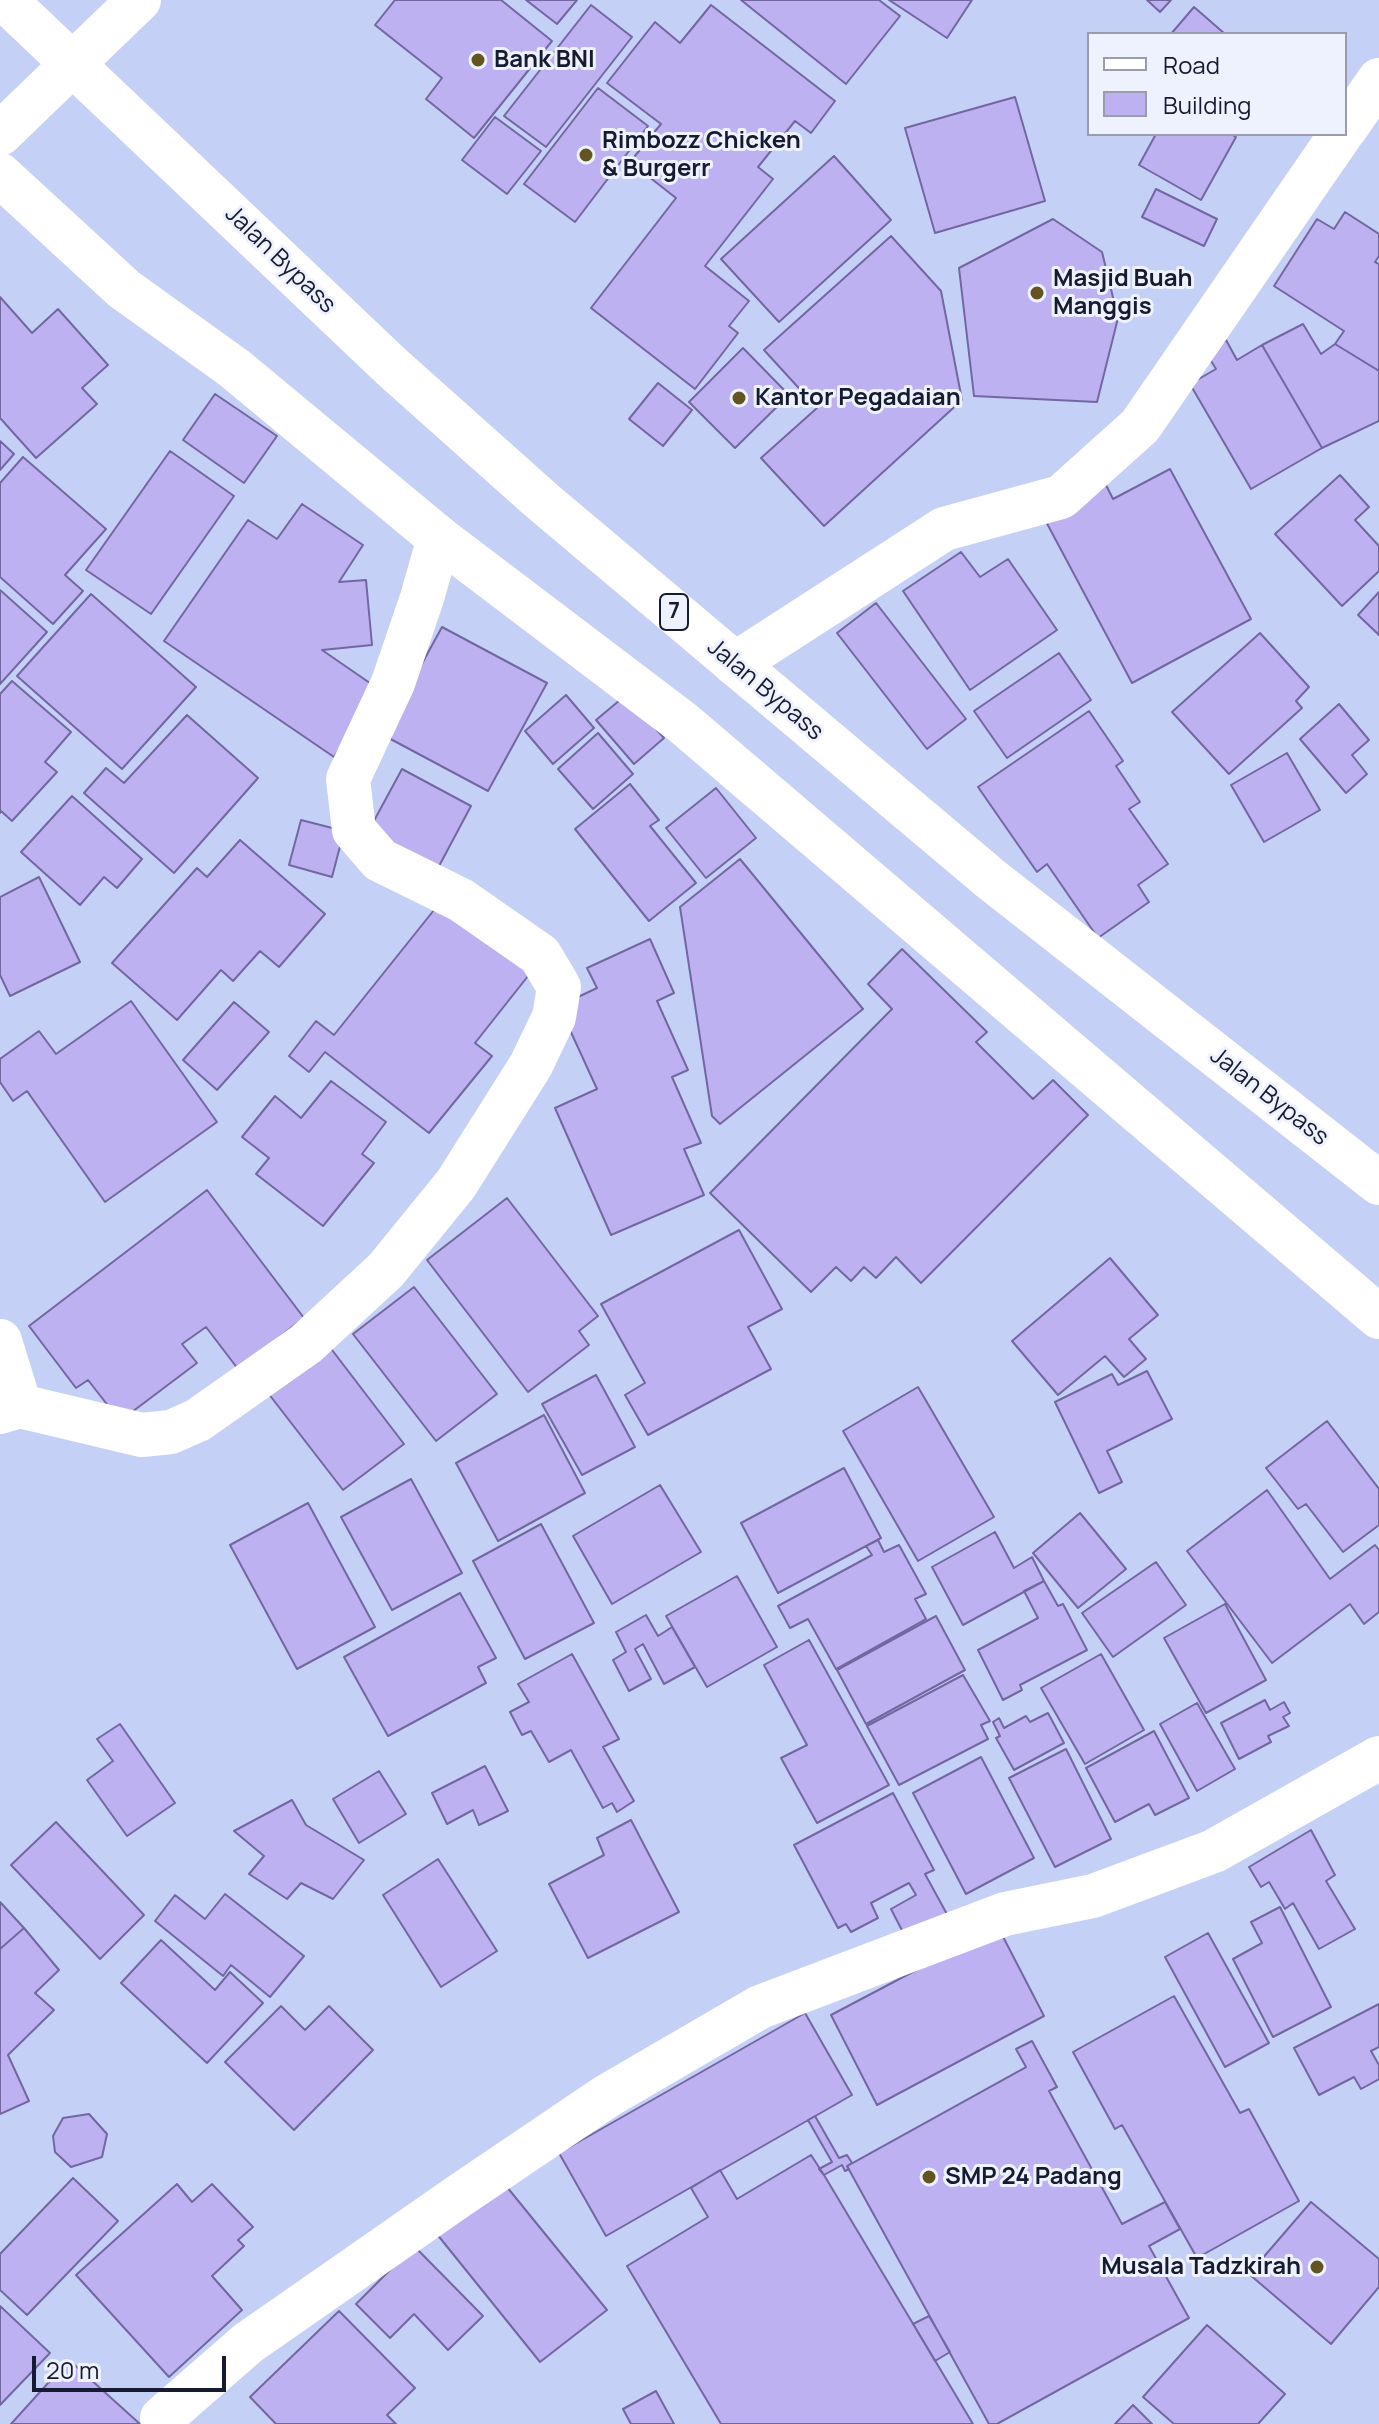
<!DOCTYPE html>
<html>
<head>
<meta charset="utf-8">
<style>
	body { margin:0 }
	#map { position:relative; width:1379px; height:2424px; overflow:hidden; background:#c5d0f6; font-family:Manrope,sans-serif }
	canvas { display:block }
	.legend { position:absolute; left:1087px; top:32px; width:260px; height:104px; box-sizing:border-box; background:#eef2ff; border:2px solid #989cad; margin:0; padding:10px 14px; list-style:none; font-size:24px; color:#161b32 }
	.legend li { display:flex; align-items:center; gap:16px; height:40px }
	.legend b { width:40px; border:2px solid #989cad }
	.scale { position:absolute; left:32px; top:2356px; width:194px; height:36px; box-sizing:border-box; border:4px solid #161b32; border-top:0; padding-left:10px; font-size:24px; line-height:28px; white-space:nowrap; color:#161b32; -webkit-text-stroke:6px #eef2ff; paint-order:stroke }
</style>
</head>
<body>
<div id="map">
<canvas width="1379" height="2424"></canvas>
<ul class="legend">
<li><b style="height:10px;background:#fff"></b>Road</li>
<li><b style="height:22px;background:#bdb1f1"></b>Building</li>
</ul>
<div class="scale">20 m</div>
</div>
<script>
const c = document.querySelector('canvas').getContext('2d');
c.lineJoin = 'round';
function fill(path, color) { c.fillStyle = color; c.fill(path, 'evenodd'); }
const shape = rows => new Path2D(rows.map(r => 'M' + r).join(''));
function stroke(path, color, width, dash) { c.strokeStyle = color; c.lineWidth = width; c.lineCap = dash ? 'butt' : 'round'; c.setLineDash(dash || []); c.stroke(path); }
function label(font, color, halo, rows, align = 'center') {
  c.font = font + ' Manrope,sans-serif'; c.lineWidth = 6; c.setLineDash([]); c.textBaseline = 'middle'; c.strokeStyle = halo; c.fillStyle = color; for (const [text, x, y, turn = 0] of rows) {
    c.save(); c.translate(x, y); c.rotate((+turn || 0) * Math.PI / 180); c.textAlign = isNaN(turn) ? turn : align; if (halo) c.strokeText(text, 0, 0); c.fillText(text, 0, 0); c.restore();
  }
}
const building = shape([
	[395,0,501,0,552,41,474,138,426,99,442,78,375,25,395,0],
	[526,0,577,0,557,24,526,0],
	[741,0,879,0,900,16,846,84,741,0],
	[889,0,972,0,947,38,889,0],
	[1147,0,1171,0,1160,12,1147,0],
	[591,5,632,37,546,147,504,116,591,5],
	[711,5,835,101,811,133,795,121,758,167,773,179,705,266,749,301,729,326,738,333,695,389,591,308,676,198,630,162,661,124,607,83,655,22,680,43,711,5],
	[1194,7,1225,34,1171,34,1194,7],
	[598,88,648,126,575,222,524,184,598,88],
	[1015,97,1045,201,935,233,905,128,1015,97],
	[495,117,541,151,507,194,462,160,495,117],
	[1156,134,1231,134,1236,137,1201,200,1139,165,1156,134],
	[834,156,891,220,779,322,721,259,834,156],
	[1156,189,1217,219,1204,246,1142,217,1156,189],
	[1345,212,1379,234,1379,256,1375,262,1379,264,1379,371,1335,344,1344,331,1274,286,1317,219,1334,229,1345,212],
	[1053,219,1102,252,1118,318,1097,402,974,396,959,268,1053,219],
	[891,236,941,291,962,400,824,526,761,458,817,408,764,350,891,236],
	[0,297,32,333,58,309,108,365,82,388,97,404,36,458,0,418,0,297],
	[1303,324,1321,354,1335,344,1379,371,1379,421,1322,448,1262,345,1303,324],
	[1226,340,1237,360,1262,345,1322,448,1251,489,1190,384,1216,369,1205,351,1226,340],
	[743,348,789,395,735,448,689,402,743,348],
	[658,383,692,410,663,446,629,419,658,383],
	[215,394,277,436,244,483,183,440,215,394],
	[0,441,14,454,0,470,0,441],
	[170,451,234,496,151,614,86,570,170,451],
	[23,457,106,529,65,575,83,591,53,624,0,577,0,483,23,457],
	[1170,469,1251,619,1132,683,1043,516,1105,483,1113,499,1170,469],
	[1340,475,1369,507,1355,520,1379,546,1379,571,1342,606,1275,534,1340,475],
	[302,504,363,545,339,582,366,580,372,645,322,650,380,690,334,757,164,641,248,520,277,539,302,504],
	[961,552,980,577,1008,559,1057,630,970,690,903,591,961,552],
	[0,590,47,632,0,684,0,590],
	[1379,592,1379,635,1358,615,1379,592],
	[91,594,196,687,122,769,17,676,91,594],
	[876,603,966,719,927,749,837,633,876,603],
	[442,627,547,683,488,791,383,735,442,627],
	[1260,633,1309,687,1296,701,1302,708,1229,774,1172,712,1260,633],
	[1059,653,1091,700,1007,758,974,711,1059,653],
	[12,681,71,732,45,762,57,772,12,821,1,811,0,813,0,694,12,681],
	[566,695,594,728,553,764,525,731,566,695],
	[626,695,664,738,634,764,596,720,626,695],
	[1339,704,1369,740,1352,755,1367,774,1346,793,1300,739,1339,704],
	[1089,711,1123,761,1116,766,1140,802,1129,809,1168,864,1138,885,1149,902,1098,938,1047,864,1037,872,978,787,1089,711],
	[187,715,258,778,174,873,84,793,106,768,124,783,187,715],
	[598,733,633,774,593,809,558,769,598,733],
	[1287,753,1320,810,1264,842,1231,785,1287,753],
	[402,769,471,806,438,868,369,830,402,769],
	[630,784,659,820,650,826,696,883,649,921,575,829,630,784],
	[716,788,756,838,706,878,666,828,716,788],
	[72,796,142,859,117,888,104,877,80,905,21,852,72,796],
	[301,820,344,831,332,877,289,865,301,820],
	[240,840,325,914,279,967,260,951,233,981,221,970,177,1020,112,963,197,868,207,877,240,840],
	[740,859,863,1009,720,1124,712,1116,680,907,740,859],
	[39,877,80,962,10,996,0,975,0,897,39,877],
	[442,900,532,971,475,1043,492,1056,429,1133,325,1052,309,1072,289,1056,316,1021,334,1035,442,900],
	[650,939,674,993,657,1001,688,1070,672,1077,701,1143,684,1149,704,1195,611,1235,555,1108,597,1089,559,1006,597,988,587,968,650,939],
	[902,949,987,1032,976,1042,1033,1099,1053,1080,1088,1115,921,1283,896,1257,876,1278,864,1267,851,1281,836,1267,811,1292,710,1193,892,1009,868,984,902,949],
	[131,1001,217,1122,105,1202,27,1091,13,1101,0,1082,0,1059,39,1031,56,1054,131,1001],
	[234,1002,269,1032,217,1090,183,1060,234,1002],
	[331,1081,386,1122,362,1154,374,1163,323,1226,256,1174,269,1158,242,1137,275,1096,301,1118,331,1081],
	[207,1190,304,1318,238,1369,206,1327,182,1344,197,1363,120,1421,88,1380,76,1388,29,1326,207,1190],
	[507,1198,598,1316,579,1331,589,1345,528,1392,427,1260,507,1198],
	[739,1230,782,1309,748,1327,771,1369,648,1435,625,1395,645,1383,601,1304,739,1230],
	[1110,1258,1158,1315,1129,1339,1146,1359,1124,1377,1105,1356,1058,1395,1012,1341,1110,1258],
	[414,1287,497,1394,436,1441,353,1334,414,1287],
	[329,1346,404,1444,343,1490,268,1393,329,1346],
	[1147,1371,1172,1419,1107,1451,1122,1482,1099,1493,1055,1402,1112,1374,1118,1385,1147,1371],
	[596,1375,635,1447,582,1475,542,1404,596,1375],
	[918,1387,994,1517,918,1561,843,1431,918,1387],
	[544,1415,585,1493,498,1541,456,1463,544,1415],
	[1327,1421,1379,1489,1379,1525,1343,1552,1306,1504,1298,1509,1266,1468,1327,1421],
	[844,1468,881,1538,778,1593,741,1523,844,1468],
	[411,1479,462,1573,392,1610,341,1517,411,1479],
	[660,1485,701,1552,612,1604,573,1536,660,1485],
	[1267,1490,1330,1579,1375,1545,1379,1550,1379,1612,1364,1624,1350,1604,1272,1663,1187,1551,1267,1490],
	[308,1503,375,1627,297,1669,230,1545,308,1503],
	[1080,1513,1126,1569,1078,1608,1033,1553,1080,1513],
	[541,1524,594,1623,525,1659,473,1561,541,1524],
	[995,1532,1014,1568,1032,1557,1044,1581,963,1625,932,1567,995,1532],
	[878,1540,884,1552,899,1545,926,1594,915,1599,926,1619,836,1669,808,1619,790,1628,778,1606,872,1555,866,1546,878,1540],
	[1156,1562,1186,1605,1113,1657,1082,1613,1156,1562],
	[737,1576,777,1647,707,1687,666,1616,737,1576],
	[1044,1581,1058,1606,1063,1604,1087,1650,1020,1685,1022,1690,1003,1700,978,1650,1038,1618,1024,1591,1044,1581],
	[460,1593,496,1658,478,1667,486,1683,388,1736,344,1657,460,1593],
	[1225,1604,1266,1680,1206,1713,1164,1638,1225,1604],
	[646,1615,658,1636,672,1627,695,1667,664,1684,643,1644,635,1649,651,1679,629,1691,613,1660,626,1652,616,1632,646,1615],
	[936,1616,965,1670,866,1724,837,1670,936,1616],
	[809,1640,889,1785,817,1823,781,1758,807,1745,764,1665,809,1640],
	[572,1654,619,1739,603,1747,634,1801,617,1812,612,1803,603,1808,571,1750,549,1762,531,1731,522,1735,510,1712,529,1702,518,1684,572,1654],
	[1101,1654,1144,1730,1085,1764,1041,1688,1101,1654],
	[963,1675,990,1721,981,1725,988,1739,899,1785,867,1726,963,1675],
	[1265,1700,1270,1710,1284,1702,1290,1713,1283,1717,1289,1726,1268,1736,1271,1742,1239,1759,1221,1723,1265,1700],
	[1197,1703,1235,1769,1197,1791,1160,1724,1197,1703],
	[1048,1713,1064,1743,1014,1770,996,1738,1000,1736,993,1722,999,1718,1004,1728,1026,1716,1030,1722,1048,1713],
	[120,1724,175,1803,127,1836,87,1780,113,1761,97,1739,120,1724],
	[1154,1731,1189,1798,1155,1815,1149,1804,1115,1822,1086,1768,1154,1731],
	[1066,1749,1111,1839,1055,1867,1009,1778,1066,1749],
	[981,1757,1034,1858,966,1894,913,1793,981,1757],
	[485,1766,508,1811,479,1825,473,1810,447,1824,432,1793,485,1766],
	[379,1771,406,1814,359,1843,333,1799,379,1771],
	[893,1793,934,1870,925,1874,948,1916,906,1938,891,1909,916,1895,909,1883,871,1903,878,1918,851,1932,846,1924,838,1928,794,1845,893,1793],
	[292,1800,306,1825,364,1860,333,1899,301,1883,287,1899,249,1874,264,1856,234,1831,292,1800],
	[631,1820,679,1912,588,1958,549,1884,604,1855,597,1838,631,1820],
	[56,1822,144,1915,100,1959,11,1865,56,1822],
	[1311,1830,1335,1875,1326,1881,1355,1929,1319,1949,1293,1903,1285,1909,1269,1882,1261,1887,1249,1867,1311,1830],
	[438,1859,497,1951,441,1987,383,1895,438,1859],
	[225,1894,304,1956,270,1997,231,1965,223,1976,155,1921,175,1895,205,1919,225,1894],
	[0,1902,24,1928,0,1949,0,1902],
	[1280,1907,1331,2007,1273,2037,1233,1959,1262,1943,1251,1922,1280,1907],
	[998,1927,1044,2016,877,2105,831,2015,998,1927],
	[24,1928,59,1970,35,1993,54,2010,8,2055,29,2101,0,2114,0,1949,24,1928],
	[1208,1933,1269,2043,1225,2067,1165,1957,1208,1933],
	[161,1940,215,1990,230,1972,263,2003,207,2063,121,1983,161,1940],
	[1174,1996,1240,2113,1249,2109,1299,2201,1197,2258,1122,2125,1115,2129,1073,2052,1174,1996],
	[1379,2004,1379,2047,1371,2051,1379,2065,1379,2079,1361,2089,1354,2077,1319,2095,1294,2048,1379,2004],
	[281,2006,305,2030,329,2006,373,2050,294,2130,225,2062,281,2006],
	[805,2013,852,2095,606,2236,559,2153,805,2013],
	[1032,2041,1057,2087,1049,2091,1122,2224,1165,2202,1180,2229,1149,2246,1189,2318,997,2424,989,2424,847,2166,1026,2067,1016,2049,1032,2041],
	[89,2114,107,2134,102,2157,71,2167,55,2152,53,2136,63,2118,89,2114],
	[815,2116,839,2158,847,2155,852,2163,847,2166,849,2169,845,2171,842,2165,824,2175,819,2169,832,2162,808,2120,815,2116],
	[811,2155,824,2175,973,2424,721,2424,627,2266,708,2217,691,2188,720,2170,737,2199,811,2155],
	[498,2176,607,2310,540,2362,432,2228,498,2176],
	[73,2178,118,2221,27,2315,0,2290,0,2254,73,2178],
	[177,2184,192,2202,212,2184,253,2227,238,2240,244,2246,212,2276,242,2310,169,2377,76,2275,177,2184],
	[1311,2202,1379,2259,1379,2287,1331,2344,1249,2274,1311,2202],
	[414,2246,483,2316,448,2350,414,2314,390,2338,356,2304,414,2246],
	[0,2306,50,2353,0,2405,0,2306],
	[339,2311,415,2388,387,2415,396,2424,276,2424,250,2397,339,2311],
	[929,2316,950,2352,935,2361,913,2324,929,2316],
	[1207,2325,1285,2394,1258,2424,1174,2424,1143,2397,1207,2325],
	[69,2360,140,2424,11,2424,69,2360],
	[656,2391,674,2424,631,2424,623,2409,656,2391],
	[1133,2405,1152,2424,1115,2424,1133,2405]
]);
fill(building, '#bdb1f1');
stroke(building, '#7367a1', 2);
stroke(shape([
	[1345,129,1379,80],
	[735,664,944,529,1061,497,1140,426,1341,134],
	[0,1341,20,1406],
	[0,1412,20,1406,142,1435,171,1432,198,1420,306,1344,386,1270,456,1184,531,1065,554,1017,559,987,540,955,461,900,380,860,354,830,348,779,393,683,422,598,439,538],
	[162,2418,248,2343,459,2196,607,2096,760,2007,1005,1914,1093,1896,1214,1851,1379,1758]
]), '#fff', 44);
stroke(shape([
	[5,0,393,368,541,500,992,880,1379,1183],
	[0,134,139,0],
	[0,175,124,289,234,368,439,538,683,723,1379,1317]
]), '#fff', 44);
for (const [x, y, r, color] of [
	[478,60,8,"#645421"],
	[586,155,8,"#645421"],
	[1037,293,8,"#645421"],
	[739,398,8,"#645421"],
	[929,2177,8,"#645421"],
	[1317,2267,8,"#645421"]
]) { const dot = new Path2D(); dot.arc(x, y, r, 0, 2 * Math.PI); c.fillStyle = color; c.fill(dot); stroke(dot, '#eef2ff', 3); }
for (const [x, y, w] of [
	[674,612,28]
]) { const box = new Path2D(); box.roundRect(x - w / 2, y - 18, w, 36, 6); c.fillStyle = '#eef2ff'; c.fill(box); stroke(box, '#161b32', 2); }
label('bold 22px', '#161b32', null, [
	["7",674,612]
]);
label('bold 24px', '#161b32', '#eef2ff', [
	["Bank BNI",494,60],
	["Rimbozz Chicken",602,141],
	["& Burgerr",602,169],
	["Masjid Buah",1053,279],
	["Manggis",1053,307],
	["Kantor Pegadaian",755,398],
	["SMP 24 Padang",945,2177],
	["Musala Tadzkirah",1301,2267,"right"]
], 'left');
label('24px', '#161b32', '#eef2ff', [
	["Jalan Bypass",280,260,44],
	["Jalan Bypass",765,690,40],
	["Jalan Bypass",1269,1097,38]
]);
</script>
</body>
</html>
